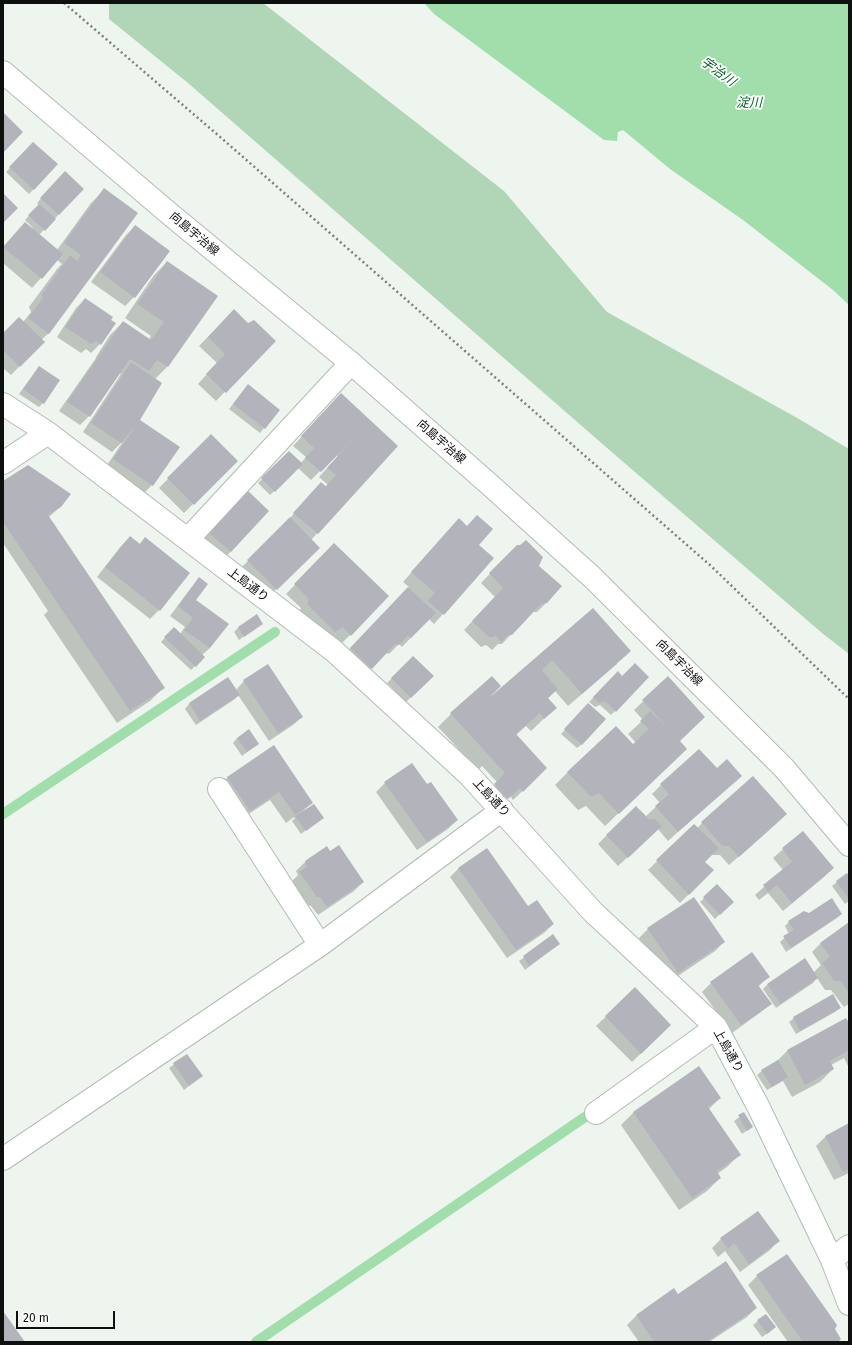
<!DOCTYPE html>
<html>
<head>
<meta charset="utf-8">
<style>
	body { margin:0 }
	#map { position:relative; width:852px; height:1345px; overflow:hidden; background:#edf5ee; font-family:"Fira Sans",sans-serif }
	canvas { display:block }
	.frame { position:absolute; inset:0; border:4px solid #0d100e; pointer-events:none }
	.scale { position:absolute; left:16px; top:1311px; width:99px; height:18px; box-sizing:border-box; border:2px solid #0d100e; border-top:0; padding-left:5px; font-size:12px; line-height:14px; white-space:nowrap; color:#0d100e; -webkit-text-stroke:3px #fff; paint-order:stroke }
</style>
</head>
<body>
<div id="map">
<canvas width="852" height="1345"></canvas>
<div class="frame"></div>
<div class="scale">20 m</div>
</div>
<script>
const c = document.querySelector('canvas').getContext('2d');
c.lineJoin = 'round';
function fill(path, color) { c.fillStyle = color; c.fill(path, 'evenodd'); }
const shape = rows => new Path2D(rows.map(r => 'M' + r).join(''));
function stroke(path, color, width, dash) { c.strokeStyle = color; c.lineWidth = width; c.lineCap = dash ? 'butt' : 'round'; c.setLineDash(dash || []); c.stroke(path); }
function label(font, color, halo, rows, align = 'center') {
  c.font = font + ' "Fira Sans","Noto Sans JP",sans-serif'; c.lineWidth = 3.5; c.setLineDash([]); c.textBaseline = 'middle'; c.strokeStyle = halo; c.fillStyle = color; for (const [text, x, y, turn = 0] of rows) {
    c.save(); c.translate(x, y); c.rotate((+turn || 0) * Math.PI / 180); c.textAlign = isNaN(turn) ? turn : align; if (halo) c.strokeText(text, 0, 0); c.fillText(text, 0, 0); c.restore();
  }
}
fill(shape([
	[109,3,263,3,504,191,607,312,799,419,849,449,849,654,822,633,614,454,188,83,109,19]
]), '#b1d5b7');
fill(shape([
	[424,3,849,3,849,305,833,290,743,220,670,169,623,130,618,132,617,141,604,140,434,14]
]), '#a1deac');
fill(shape([
	[33,143,57,164,29,194,6,172],
	[60,177,82,190,39,235,57,250,91,203,104,190,137,213,49,333,41,340,43,342,11,375,3,368,3,334,23,322,31,312,29,307,57,269,62,264,57,260,32,288,3,263,3,248,25,223,32,229,33,228,25,220,39,205,37,203],
	[135,226,169,251,134,297,125,306,91,282,126,235],
	[167,262,216,296,167,367,155,379,138,420,152,485,143,494,105,468,122,443,121,443,112,452,83,432,121,374,119,373,89,416,80,425,59,411,96,358,96,357,110,335,123,322,149,339,151,336,125,318,154,275],
	[85,299,100,344,91,353,86,349,81,353,57,337,76,308],
	[234,310,248,325,274,341,216,401,198,384,217,363,199,346],
	[39,367,43,403,39,407,19,394],
	[248,385,279,410,260,433,229,409],
	[333,403,396,446,311,540,319,548,267,598,239,570,286,523,312,492,325,487,328,485,319,477,338,456,336,455,311,480,298,468,270,495,258,483,289,452,301,463,306,457,293,446],
	[211,435,236,461,184,513,159,488],
	[3,483,60,507,49,517,163,688,150,701,117,723,44,615,48,611,3,543],
	[237,499,268,511,222,561,199,541],
	[450,529,478,545,493,558,434,624,429,619,402,647,399,644,389,654,386,653,363,677,342,657,409,587,403,582],
	[130,537,139,545,145,538,159,610,150,619,97,577,121,546],
	[334,545,350,635,341,644,333,636,326,640,298,614,301,608,286,594],
	[517,546,538,566,547,602,537,612,532,612,502,644,498,644,492,650,486,645,481,647,464,630,495,597,481,583],
	[200,579,194,600,210,648,202,655,204,657,191,670,161,642,174,628,180,634,185,627,170,616,191,588],
	[593,610,617,664,568,706,555,691,547,699,555,708,531,731,526,726,516,735,537,777,513,800,510,796,504,802,491,789,497,782,482,766,478,770,438,727,451,714,481,704,483,705],
	[256,616,262,623,239,640,234,632,238,628],
	[413,657,433,676,406,702,387,683],
	[618,673,622,677,648,677,611,715,600,705,595,707,589,702],
	[228,678,236,690,244,681,302,717,293,725,269,741,238,695,235,699,196,725,185,709,189,704],
	[668,678,678,741,672,762,605,826,586,806,578,810,555,785,568,772,633,746,636,743,628,734,643,720,634,710],
	[584,709,582,744,577,748,561,734],
	[237,738,258,744,242,756,233,743],
	[274,747,312,802,303,811,322,818,301,834,292,821,295,818,294,817,286,823,270,800,241,819,219,786,228,777],
	[752,777,777,823,729,865,720,855,713,855,712,854,704,862,713,870,680,903,648,870,694,825,697,828],
	[385,783,426,785,457,820,448,829,417,850,376,792],
	[731,784,668,841,658,829,618,866,598,844,607,835,645,817,660,803,652,794,661,785],
	[803,832,833,868,824,877,783,911,768,893,759,900,755,895,783,870,773,858],
	[305,862,363,882,354,891,318,915,311,906,308,905,291,882,298,875,296,871],
	[459,868,527,908,553,924,544,933,507,958,450,877],
	[847,874,849,877,849,901,845,904,832,886],
	[717,886,732,902,715,919,700,902],
	[809,914,841,914,837,918,786,952,780,942,789,934,785,926,789,922],
	[849,923,849,1004,844,1007,831,990,825,990,817,978,813,983,776,1008,763,989,767,985,805,960,813,973,821,965,812,952,821,943],
	[648,929,724,942,715,951,669,982,639,938],
	[553,936,559,944,525,970,519,961],
	[768,977,758,987,770,1004,761,1012,732,1033,702,992,711,983],
	[635,989,661,1034,632,1062,596,1026],
	[840,1008,835,1012,796,1034,789,1022,794,1018],
	[846,1019,849,1025,849,1068,844,1058,831,1065,833,1069,820,1082,792,1097,783,1081,767,1090,757,1075,762,1071,777,1061,787,1051],
	[187,1055,201,1076,184,1090,169,1068],
	[720,1098,709,1109,740,1154,727,1167,717,1174,720,1178,707,1191,679,1210,621,1125,634,1112],
	[744,1114,752,1127,742,1134,734,1121],
	[849,1125,849,1173,834,1180,816,1146,825,1137],
	[757,1212,778,1241,770,1250,740,1272,725,1251,718,1257,712,1248,721,1239],
	[757,1276,834,1329,837,1342,788,1342,748,1285],
	[673,1290,677,1295,756,1308,747,1317,709,1342,639,1342,627,1325,636,1316],
	[766,1315,771,1331,762,1337,753,1325]
]), '#0003');
stroke(shape([
	[3,814,275,632],
	[256,1342,585,1117]
]), '#a1deac', 10);
fill(shape([
	[3,112,23,132,3,153],
	[33,142,58,164,34,190,9,167],
	[65,171,84,189,59,215,40,198],
	[104,188,138,213,49,334,28,318,43,298,42,294,70,255,77,261,81,255,64,243],
	[3,193,18,208,3,223],
	[39,204,56,219,45,231,28,215],
	[25,222,63,254,42,279,3,247],
	[135,225,170,251,135,298,100,272],
	[167,261,218,296,168,367,157,360,149,371,130,359,90,417,67,402,123,321,151,340,164,322,137,304],
	[85,298,113,317,111,320,116,323,101,345,96,341,91,344,65,327],
	[234,309,248,323,254,320,276,341,226,393,206,374,225,354,208,337],
	[19,317,45,342,20,367,3,350,3,333],
	[131,362,162,383,140,420,180,447,153,486,113,459,136,425,121,443,91,423],
	[39,366,60,380,44,404,23,389],
	[248,384,280,410,265,429,233,404],
	[341,393,398,446,318,534,293,513,321,482,330,490,326,486,336,475,327,468,352,440,321,472,305,458,314,448,301,436],
	[211,434,238,461,194,505,167,478],
	[289,451,303,464,275,492,261,478],
	[28,465,71,494,61,507,48,515,165,688,130,711,3,522,3,481],
	[246,489,269,511,231,552,208,532],
	[477,515,493,529,479,545,494,558,444,615,427,601,435,593,411,572,459,518,467,526],
	[290,517,320,548,277,590,247,560],
	[130,536,140,544,145,537,190,573,160,611,105,567],
	[526,540,543,557,539,566,562,586,547,603,541,604,512,635,508,635,501,642,496,636,490,638,472,621,503,588,489,573,517,545,520,545],
	[334,543,389,596,351,636,343,627,335,632,307,604,309,599,294,584],
	[199,577,208,584,196,600,229,624,210,648,184,630,193,618,178,606],
	[408,587,436,613,411,638,408,635,399,645,395,644,372,669,350,648],
	[593,608,631,651,582,694,552,660,542,670,558,689,548,698,557,708,544,719,540,713,516,734,547,768,523,792,520,788,508,799,494,784,505,773,450,713,492,676,501,686,489,698],
	[257,614,263,624,244,637,238,627],
	[174,627,205,657,196,667,164,637],
	[413,656,434,676,411,698,391,678],
	[635,663,649,677,616,712,605,701,599,703,593,697,618,671,622,676],
	[268,664,303,717,278,733,243,680],
	[668,676,705,717,680,741,687,749,619,814,599,793,591,797,567,772,616,726,633,744,649,729,640,721,650,711,668,728,642,700],
	[228,677,240,695,200,721,189,703],
	[588,703,606,719,582,745,564,729],
	[249,729,259,744,247,752,237,738],
	[274,745,313,803,295,815,279,792,250,811,227,777],
	[699,749,717,768,727,759,742,776,678,832,655,806,669,794,660,784],
	[412,763,427,784,431,782,458,820,427,842,384,782],
	[753,776,787,814,739,857,729,846,722,846,701,822],
	[314,804,324,818,306,831,295,816],
	[636,806,649,819,655,819,662,826,628,858,606,835],
	[694,824,719,848,705,862,714,870,689,895,656,860],
	[803,831,834,868,792,903,777,885,768,892,763,885,792,862,782,848],
	[339,845,364,882,327,907,320,897,317,897,299,872,307,867,305,861,327,846,330,851],
	[487,848,528,906,537,900,554,924,516,950,458,868],
	[847,873,849,876,849,899,836,881],
	[717,884,734,902,720,915,703,897],
	[694,897,725,942,678,973,647,928],
	[832,898,842,914,791,948,783,936,794,930,788,921,804,911,809,913],
	[849,922,849,993,841,981,834,981,822,963,830,957,820,943],
	[553,934,560,944,529,966,523,956],
	[752,952,770,977,758,985,772,1004,741,1025,710,982],
	[805,958,818,978,780,1004,767,984],
	[635,987,671,1025,641,1054,605,1016],
	[833,994,841,1008,800,1031,793,1017],
	[846,1018,849,1023,849,1050,830,1061,834,1069,805,1085,787,1050],
	[187,1054,203,1076,189,1086,173,1063],
	[778,1060,788,1077,772,1087,761,1070],
	[699,1066,721,1098,708,1107,741,1155,717,1171,721,1178,692,1198,633,1112],
	[744,1112,753,1127,747,1131,738,1115],
	[849,1123,849,1169,843,1172,825,1136],
	[758,1211,780,1241,749,1264,734,1243,728,1249,720,1238],
	[787,1254,837,1325,835,1329,841,1339,838,1342,803,1342,756,1275],
	[726,1261,757,1308,706,1342,654,1342,636,1315,674,1288,678,1294],
	[3,1311,25,1342,3,1342],
	[766,1314,776,1327,767,1334,757,1320]
]), '#b2b3bb');
const minor = shape([
	[3,404,48,433,334,651,470,776,593,912,716,1027,758,1106,832,1260,849,1304],
	[3,463,48,433],
	[188,539,351,363],
	[219,789,320,945],
	[596,1113,716,1027],
	[3,1159,320,945,502,810],
	[832,1260,849,1246]
]);
const secondary = shape([
	[3,72,171,215,351,363,489,484,593,578,784,768,849,845]
]);
stroke(minor, '#b3bbb4', 24);
stroke(secondary, '#b3bbb4', 24);
stroke(shape([
	[64,3,219,136,711,566,849,699]
]), '#7b807c', 2.5, [2, 3]);
stroke(minor, '#fff', 22);
stroke(secondary, '#fff', 22);
label('12px', '#0d100e', '#fff', [
	["向島宇治線",194,234,40],
	["向島宇治線",441,442,41],
	["上島通り",248,585,37],
	["向島宇治線",679,663,45],
	["上島通り",491,798,47],
	["上島通り",728,1051,61]
]);
label('italic 13px', '#006529', '#fff', [
	["宇治川",718,72,36],
	["淀川",749,103]
]);
</script>
</body>
</html>
